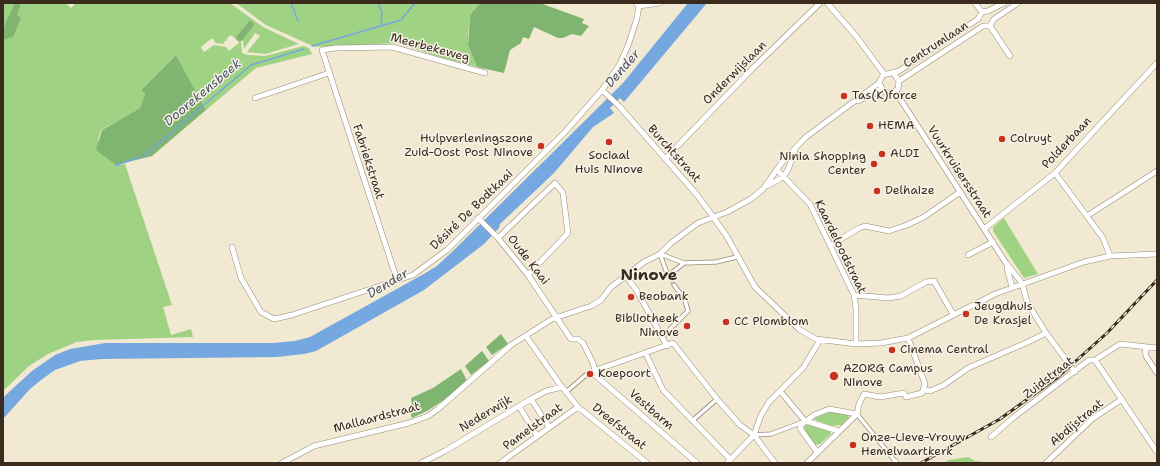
<!DOCTYPE html>
<html>
<head>
<meta charset="utf-8">
<style>
	body { margin:0 }
	#map { position:relative; width:1160px; height:466px; overflow:hidden; background:#f1e9d1; font-family:"Shantell Sans",sans-serif }
	canvas { display:block }
	.frame { position:absolute; inset:0; border:4px solid #3b2a1e; pointer-events:none }
</style>
</head>
<body>
<div id="map">
<canvas width="1160" height="466"></canvas>
<div class="frame"></div>
</div>
<script>
const c = document.querySelector('canvas').getContext('2d');
c.lineJoin = 'round';
function fill(path, color) { c.fillStyle = color; c.fill(path, 'evenodd'); }
const shape = rows => new Path2D(rows.map(r => 'M' + r).join(''));
function stroke(path, color, width, dash) { c.strokeStyle = color; c.lineWidth = width; c.lineCap = dash ? 'butt' : 'round'; c.setLineDash(dash || []); c.stroke(path); }
function label(font, color, halo, rows, align = 'center') {
  c.font = font + ' "Shantell Sans",sans-serif'; c.lineWidth = 3; c.setLineDash([]); c.textBaseline = 'middle'; c.strokeStyle = halo; c.fillStyle = color; for (const [text, x, y, turn = 0] of rows) {
    c.save(); c.translate(x, y); c.rotate((+turn || 0) * Math.PI / 180); c.textAlign = isNaN(turn) ? turn : align; if (halo) c.strokeText(text, 0, 0); c.fillText(text, 0, 0); c.restore();
  }
}
fill(shape([
	[3,3,66,3,71,8,76,3,230,3,263,27,299,44,265,54,247,52,260,36,255,33,244,49,243,40,255,24,250,20,235,38,230,35,223,44,216,43,212,38,201,47,204,52,214,45,226,47,229,51,241,41,242,53,248,55,265,56,303,46,309,48,312,54,256,68,206,110,176,55,141,90,145,94,140,108,101,130,98,140,116,165,125,164,172,305,163,307,171,335,191,329,193,337,94,340,77,342,48,354,29,366,3,391],
	[236,3,480,3,470,15,468,34,468,45,477,67,439,57,397,43,315,47,266,25],
	[1004,218,1027,256,1038,274,1024,278,993,231,993,227],
	[830,412,848,415,849,418,841,425,832,426,815,420,815,418],
	[809,424,830,431,831,434,820,444,814,445,804,430,805,426],
	[968,457,975,461,997,463,943,463,949,460]
]), '#9fd383');
fill(shape([
	[15,3,21,3,17,15,21,18,13,37,3,40,5,24],
	[480,3,540,3,584,19,582,23,589,26,581,36,572,34,563,38,558,38,534,27,529,39,523,37,521,43,510,50,504,73,477,67,468,45,470,15],
	[250,20,255,24,243,40,239,42,235,38],
	[176,55,206,110,152,156,116,165,96,150,102,130,140,108,145,94,141,90],
	[501,334,508,344,492,355,486,347],
	[482,351,489,361,471,375,465,366],
	[461,369,467,381,444,400,427,411,412,418,408,407,412,405,411,398,433,388]
]), '#7fb571');
fill(shape([
	[688,3,707,3,624,102,620,98,610,108,614,113,593,127,554,173,500,224,499,228,484,244,424,290,316,351,304,354,277,357,102,359,80,361,55,370,41,380,30,389,3,419,3,398,10,391,32,371,55,355,70,349,105,343,273,343,295,341,310,337,422,275,437,266,453,251,623,83]
]), '#75a7e0');
stroke(shape([
	[291,3,298,21],
	[378,3,382,12,381,22,383,26],
	[312,46,401,20,415,3],
	[144,156,251,65,304,49],
	[117,166,116,165,141,157]
]), '#75a7e0', 1.5);
stroke(shape([
	[668,276,674,285]
]), '#cdc3ad', 3.5, [3.5, 2]);
const pedestrian = shape([
	[660,254,668,276,684,263,716,262,737,257],
	[660,254,684,263],
	[662,337,688,311,685,300,674,285],
	[566,392,587,374],
	[857,414,895,461],
	[692,421,717,399],
	[754,435,771,434,803,422]
]);
const minor = shape([
	[827,3,856,36,884,74],
	[975,3,982,12],
	[639,6,660,3],
	[990,26,1010,56],
	[894,74,899,81,898,89,892,93,884,92,879,83,883,75,899,71,978,19,982,12,988,11,1004,3],
	[899,81,983,26,990,26,994,19,1018,3],
	[602,90,619,106,698,196,726,235,755,287,800,330,816,339,856,344,881,343,908,338,995,294,1084,262,1110,256,1157,254],
	[895,91,1006,263,1022,283,1027,302,1046,333,1075,372],
	[255,98,329,73],
	[858,101,881,89],
	[665,159,753,68,820,3],
	[778,171,810,204,854,295,856,308,856,344],
	[1055,173,1103,238,1110,256],
	[767,186,783,177,788,170,795,150],
	[1087,216,1157,171],
	[478,218,498,238,528,275,571,339,578,339,583,343,593,363,596,376,697,463],
	[984,229,1055,173,1157,63],
	[498,238,555,183,563,193,568,233,528,275],
	[831,245,859,228,865,226,889,231,907,225,924,217,960,192],
	[232,247,241,278,261,312,274,319,292,315,413,275,447,250,564,133,602,90,620,64,629,43,637,18,639,6,636,3],
	[968,255,993,242],
	[1007,268,1012,287],
	[626,276,637,291,667,346],
	[397,280,322,50,336,48,392,47,485,73],
	[854,295,888,298,901,296,926,282,934,281,953,314],
	[526,336,559,383,578,407,647,463],
	[1145,347,1146,356,1157,373],
	[646,354,663,390,730,459],
	[1095,360,1157,452],
	[596,370,673,343,717,399,740,425,754,435,775,463],
	[925,390,930,391,944,385,968,368,1028,342,1046,333],
	[780,391,805,421],
	[531,399,549,427],
	[519,406,537,436],
	[806,421,838,431],
	[991,437,1014,417,1089,360,1095,360,1120,344,1157,348],
	[817,452,800,428,801,425,814,415,829,409,857,414],
	[895,461,896,463],
	[282,463,314,446,409,423,428,416,438,409,511,345,552,319,591,306,601,300,611,287,644,262,660,254,671,243,698,223,727,212,751,199,763,189,783,161,806,137,879,83],
	[421,463,445,451,531,399,546,391,562,387],
	[500,463,578,407],
	[727,463,754,435,761,415,769,402,803,368,820,340],
	[807,463,857,414,859,404,864,394,880,397,904,393,906,397,922,393,925,384,908,338],
	[1046,463,1092,419,1122,399]
]);
stroke(pedestrian, '#968a78', 5);
stroke(minor, '#968a78', 6);
stroke(pedestrian, '#fff', 3.5);
stroke(minor, '#fff', 5);
const rail = shape([
	[921,463,1000,419,1058,377,1107,333,1157,280]
]);
stroke(rail, '#3b2a1e', 3);
stroke(rail, '#f7f3e8', 1.5, [4.5]);
for (const [x, y, r, color] of [
	[844,96,4,"#c8321e"],
	[870,126,4,"#c8321e"],
	[1002,139,4,"#c8321e"],
	[609,142,4,"#c8321e"],
	[541,146,4,"#c8321e"],
	[882,154,4,"#c8321e"],
	[874,164,4,"#c8321e"],
	[877,191,4,"#c8321e"],
	[631,297,4,"#c8321e"],
	[966,314,4,"#c8321e"],
	[726,322,4,"#c8321e"],
	[687,326,4,"#c8321e"],
	[892,350,4,"#c8321e"],
	[590,374,4,"#c8321e"],
	[834,376,5,"#c8321e"],
	[853,445,4,"#c8321e"]
]) { const dot = new Path2D(); dot.arc(x, y, r, 0, 2 * Math.PI); c.fillStyle = color; c.fill(dot); stroke(dot, '#f7f3e8', 1.5); }
label('12px', '#3b2a1e', '#f7f3e8', [
	["Centrumlaan",936,45,-33],
	["Meerbekeweg",430,48,15],
	["Onderwijslaan",735,73,-45],
	["Polderbaan",1067,143,-47],
	["Burchtstraat",674,154,48],
	["Fabriekstraat",368,162,72],
	["Vuurkruisersstraat",959,172,57],
	["Désiré De Bodtkaai",472,210,-44],
	["Kaardeloodstraat",840,247,64],
	["Oude Kaai",528,260,52],
	["Zuidstraat",1049,378,-38],
	["Vestbarm",651,410,41],
	["Nederwijk",486,414,-31],
	["Mallaardstraat",377,418,-15],
	["Abdijstraat",1077,423,-40],
	["Pamelstraat",533,427,-36],
	["Dreefstraat",619,427,39]
]);
label('12px', '#3b2a1e', '#f7f3e8', [
	["Tas(K)force",852,96],
	["HEMA",878,126],
	["Hulpverleningszone",533,139,"right"],
	["Zuid-Oost Post Ninove",533,153,"right"],
	["Colruyt",1010,139],
	["ALDI",890,154],
	["Sociaal",609,156,"center"],
	["Huis Ninove",609,170,"center"],
	["Ninia Shopping",866,157,"right"],
	["Center",866,171,"right"],
	["Delhaize",885,191],
	["Beobank",639,297],
	["Jeugdhuis",974,307],
	["De Krasjel",974,321],
	["Bibliotheek",679,319,"right"],
	["Ninove",679,333,"right"],
	["CC Plomblom",734,322],
	["Cinema Central",900,350],
	["AZORG Campus",843,369],
	["Ninove",843,383],
	["Koepoort",598,374],
	["Onze-Lieve-Vrouw",861,438],
	["Hemelvaartkerk",861,452]
], 'left');
label('italic 13px', '#4f5662', '#f7f3e8', [
	["Dender",623,69,-49],
	["Doorekensbeek",203,93,-40],
	["Dender",388,284,-31]
]);
label('bold 16px', '#3b2a1e', '#f7f3e8', [
	["Ninove",649,276]
]);
</script>
</body>
</html>
